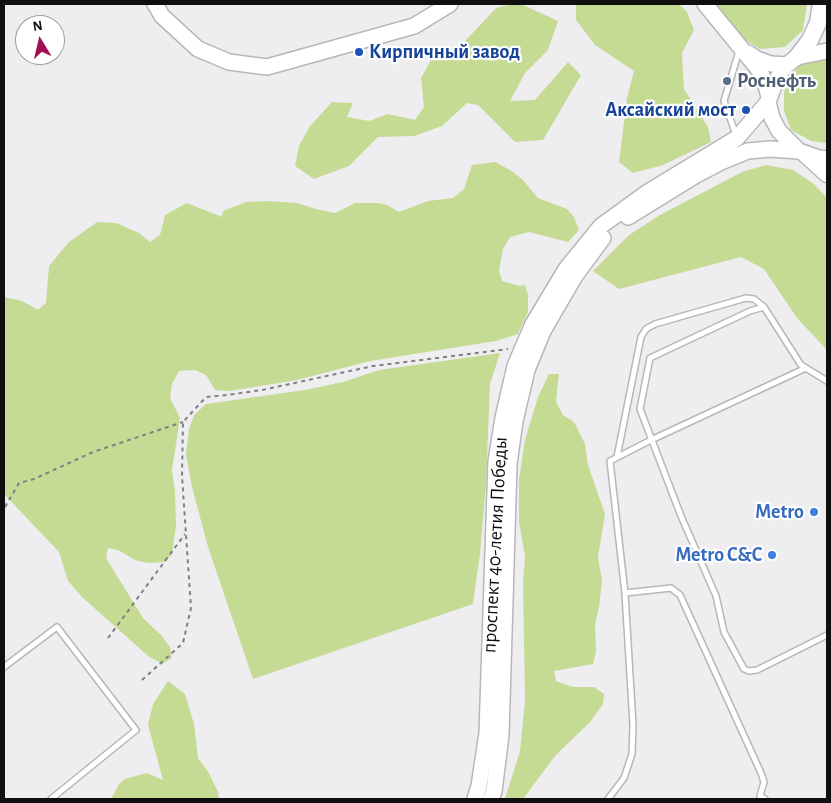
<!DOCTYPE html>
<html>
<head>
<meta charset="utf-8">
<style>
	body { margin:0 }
	#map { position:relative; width:831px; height:803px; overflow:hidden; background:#eeedf0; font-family:"Alegreya Sans",sans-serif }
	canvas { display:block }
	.frame { position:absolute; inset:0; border:5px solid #100f10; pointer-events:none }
	.north { position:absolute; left:15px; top:15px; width:50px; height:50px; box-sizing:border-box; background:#fff; border:1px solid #9f9f9f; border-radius:50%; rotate:351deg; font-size:14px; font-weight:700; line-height:20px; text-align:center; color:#100f10 }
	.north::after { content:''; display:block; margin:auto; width:18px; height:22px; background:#a10e52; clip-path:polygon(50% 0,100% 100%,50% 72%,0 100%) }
</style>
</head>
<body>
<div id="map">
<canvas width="831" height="803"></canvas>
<div class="frame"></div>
<div class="north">N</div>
</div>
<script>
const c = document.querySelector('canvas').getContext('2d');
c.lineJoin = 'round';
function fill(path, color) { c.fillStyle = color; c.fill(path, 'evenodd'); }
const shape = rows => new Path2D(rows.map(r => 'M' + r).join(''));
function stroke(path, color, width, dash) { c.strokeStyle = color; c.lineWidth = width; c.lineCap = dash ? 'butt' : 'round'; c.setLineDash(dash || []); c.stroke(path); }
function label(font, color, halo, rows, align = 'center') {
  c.font = font + ' "Alegreya Sans",sans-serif'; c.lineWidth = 4.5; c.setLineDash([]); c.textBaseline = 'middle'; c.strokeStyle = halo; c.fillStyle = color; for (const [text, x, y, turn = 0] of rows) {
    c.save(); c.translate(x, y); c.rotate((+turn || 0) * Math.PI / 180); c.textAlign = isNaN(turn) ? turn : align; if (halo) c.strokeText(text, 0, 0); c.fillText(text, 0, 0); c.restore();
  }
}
fill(shape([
	[512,4,521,4,558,21,548,50,525,73,510,101,535,100,568,62,581,75,543,140,515,142,478,105,467,103,442,126,414,136,378,137,349,166,314,179,295,166,299,146,310,126,332,102,353,103,347,117,369,121,388,114,415,120,424,107,421,78,431,60,453,54,496,8],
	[576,4,679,4,687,12,694,30,682,53,684,89,708,127,711,142,663,165,633,173,619,162,627,98,634,71,595,45,576,20],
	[714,4,807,4,803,30,785,47,760,49,742,38],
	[827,56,827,143,811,141,791,130,784,111,784,93,789,77,802,63],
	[495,162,510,170,522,179,538,198,567,209,574,217,579,230,568,242,529,232,510,237,503,249,499,271,502,281,520,286,525,285,528,295,528,312,518,334,496,341,370,361,297,380,230,391,215,390,206,375,195,370,179,371,172,384,170,398,180,418,172,470,175,491,176,526,172,554,165,562,148,563,135,560,118,550,108,548,106,558,143,618,162,636,170,647,172,658,162,664,148,656,82,597,68,581,59,552,4,494,4,297,22,301,38,310,46,303,49,266,69,242,97,222,116,223,139,233,150,242,160,235,165,215,187,203,222,217,223,211,246,202,268,201,297,203,316,209,335,213,355,203,378,203,387,205,399,212,428,201,453,198,464,189,472,165],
	[766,165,793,170,814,184,827,198,827,350,797,318,764,269,741,257,619,289,593,271,629,235,660,215,742,172],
	[500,353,490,384,486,483,480,554,473,604,253,679,208,547,192,487,186,455,189,429,194,415,206,404,305,390,343,382,379,370],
	[549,374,559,374,556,402,563,415,574,422,585,444,588,465,605,514,598,557,602,581,599,607,595,624,596,651,593,664,554,671,556,681,573,687,594,687,604,694,603,704,590,722,555,756,523,799,505,799,520,751,525,701,523,584,525,556,519,522,519,479,525,440,538,397],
	[168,681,185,694,194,724,198,758,209,773,218,792,219,799,111,799,119,784,125,779,147,773,163,780,148,725,153,704]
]), '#c5db94');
const lane = shape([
	[736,135,724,101,739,51],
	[764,307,750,311,650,358,640,409,681,516,716,596,724,632,744,669,749,671,757,670,827,635],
	[617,457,641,337,646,329,655,324,746,298,754,299,764,307,801,365,827,381],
	[625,593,671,588,680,595,761,773,764,782,760,796,765,799],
	[4,667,57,627,136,730,51,799],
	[608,799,624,778,632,754,633,725,625,593,610,461,651,440,806,368]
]);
const secondary = shape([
	[155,4,162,16,198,49,229,62,267,67,414,26,450,4],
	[705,4,759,70,765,82,769,97],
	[827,51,797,57,783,68,775,83,768,102,772,118,779,131,799,151,819,158,827,159],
	[748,53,757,59,771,64,787,65],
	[628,217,696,175,721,162,748,151,770,149,799,151],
	[475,799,479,786,487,733,496,461,503,418,515,366,533,324,566,269,601,226,645,194,737,138,768,102],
	[491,799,494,791,501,735,509,464,515,421,527,370,543,331,575,276,603,238]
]);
const primary = shape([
	[797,57,810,40,818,23,821,4],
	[805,154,827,174]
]);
stroke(lane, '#b7b7b9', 8);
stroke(secondary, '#b7b7b9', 18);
stroke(primary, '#b7b7b9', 19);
stroke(shape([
	[5,507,19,483,34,479,93,452,183,422],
	[108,638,185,534],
	[142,680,183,643,191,608,182,476,183,422,206,397,227,395,262,390,373,366,508,349]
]), '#807f81', 2, [4, 4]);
stroke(lane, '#fff', 5);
stroke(secondary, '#fff', 15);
stroke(primary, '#fff', 16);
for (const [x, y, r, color] of [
	[359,52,5,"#1a4fb4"],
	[727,81,5,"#5c6f8a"],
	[746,110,5,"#1a4fb4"],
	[814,512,5,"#3f7fe0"],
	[772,555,5,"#3f7fe0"]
]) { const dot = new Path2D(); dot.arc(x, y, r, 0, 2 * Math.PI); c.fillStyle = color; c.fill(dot); stroke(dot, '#fff', 2); }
label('bold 20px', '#164399', '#fff', [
	["Кирпичный завод",369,52],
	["Аксайский мост",736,110,"right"]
], 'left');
label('bold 20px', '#4e5e75', '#fff', [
	["Роснефть",737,81]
], 'left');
label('bold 20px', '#366cbe', '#fff', [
	["Metro",804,512],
	["Metro C&C",762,555]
], 'right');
label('20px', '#100f10', '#fff', [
	["проспект 40-летия Победы",495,545,-87]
]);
</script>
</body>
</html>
